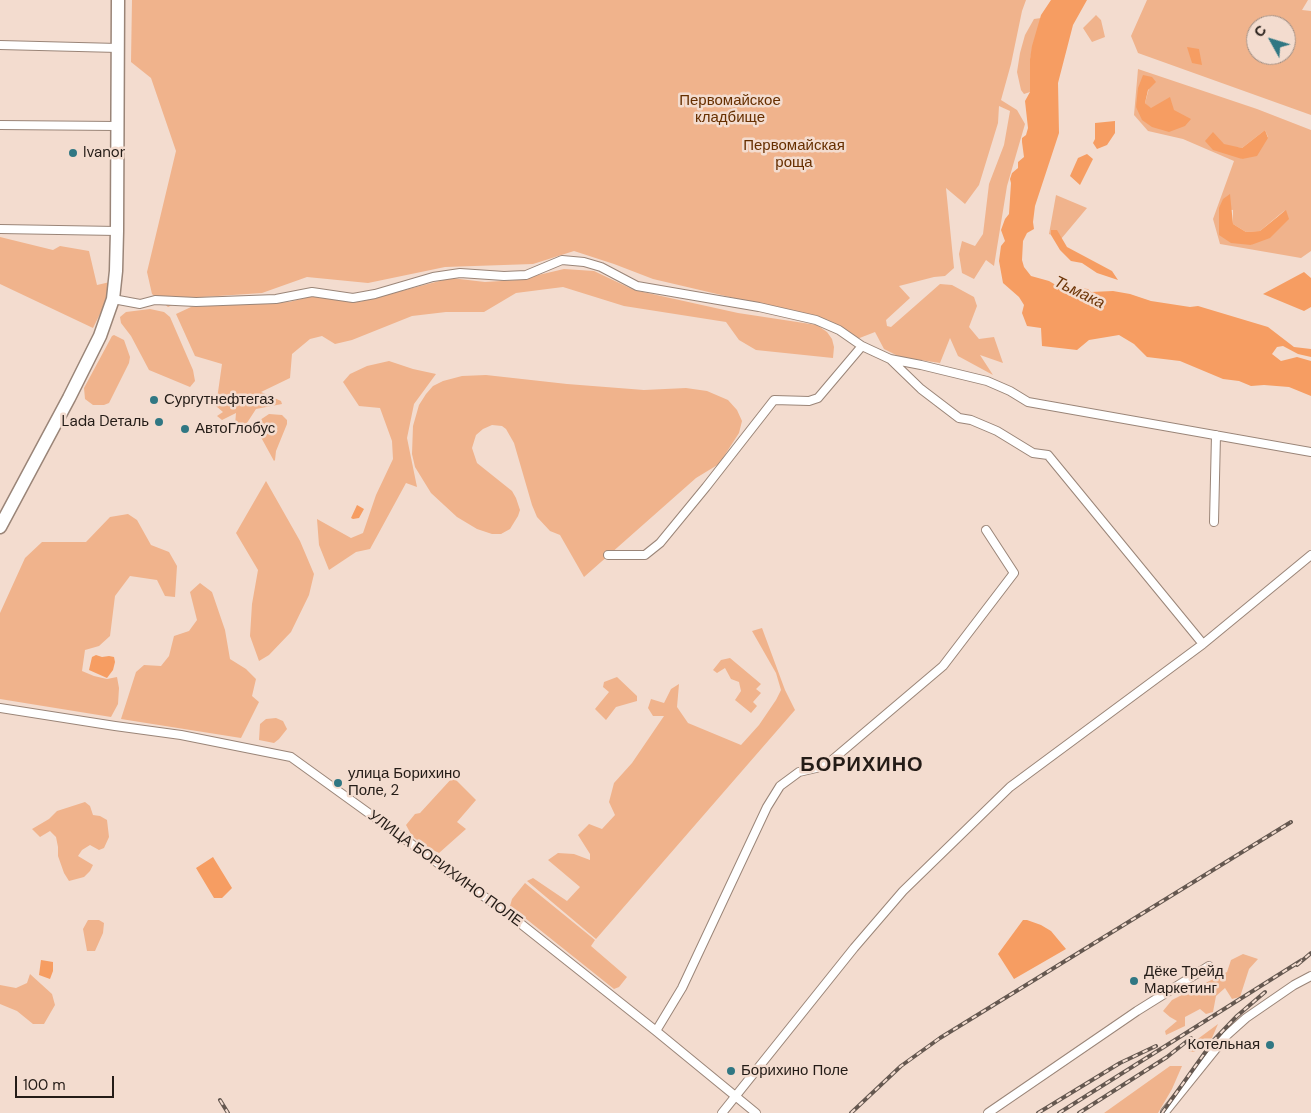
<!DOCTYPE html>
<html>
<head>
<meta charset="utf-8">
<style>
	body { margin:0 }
	#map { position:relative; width:1311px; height:1113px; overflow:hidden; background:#f3dccf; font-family:"DM Sans",sans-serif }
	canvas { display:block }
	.north { position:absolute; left:1246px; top:15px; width:50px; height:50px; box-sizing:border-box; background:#f3dccf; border:1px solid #a08f85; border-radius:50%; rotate:309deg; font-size:14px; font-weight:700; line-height:20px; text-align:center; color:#241c17 }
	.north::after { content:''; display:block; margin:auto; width:18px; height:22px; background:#307783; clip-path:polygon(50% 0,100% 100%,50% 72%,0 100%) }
	.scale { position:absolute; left:15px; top:1076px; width:99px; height:22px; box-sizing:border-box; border:2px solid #241c17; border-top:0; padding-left:6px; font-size:15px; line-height:18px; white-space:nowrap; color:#241c17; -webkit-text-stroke:4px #f3dccf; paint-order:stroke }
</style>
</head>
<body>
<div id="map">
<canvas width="1311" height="1113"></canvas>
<div class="north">С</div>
<div class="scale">100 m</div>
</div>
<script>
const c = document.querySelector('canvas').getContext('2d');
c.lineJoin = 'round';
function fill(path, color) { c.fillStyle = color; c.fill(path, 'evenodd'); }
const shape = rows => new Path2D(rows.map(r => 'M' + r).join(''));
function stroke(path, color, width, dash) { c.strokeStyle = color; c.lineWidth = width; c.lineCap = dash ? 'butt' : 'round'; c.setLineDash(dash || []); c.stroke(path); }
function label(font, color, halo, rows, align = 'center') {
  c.font = font + ' "DM Sans",sans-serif'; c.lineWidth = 5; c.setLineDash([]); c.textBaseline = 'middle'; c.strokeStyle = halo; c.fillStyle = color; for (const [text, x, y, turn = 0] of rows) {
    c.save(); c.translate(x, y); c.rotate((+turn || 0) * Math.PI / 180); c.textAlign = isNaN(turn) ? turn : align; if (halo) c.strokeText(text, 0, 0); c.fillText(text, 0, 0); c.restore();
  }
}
fill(shape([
	[132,0,1026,0,1022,11,1011,64,1001,100,1017,110,1025,124,1007,186,994,266,986,260,974,279,974,297,977,306,969,327,979,339,994,337,1003,363,980,355,993,375,958,356,950,338,940,363,900,357,884,349,875,332,857,339,828,320,653,279,614,264,574,251,533,264,445,267,368,283,307,277,262,293,188,298,168,307,152,294,147,272,176,151,151,78,131,62],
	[999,106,1010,111,1004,145,989,184,983,234,975,246,962,241,959,254,962,273,974,279,974,297,952,285,940,284,891,327,887,326,886,320,910,298,899,286,934,277,945,276,954,268,946,188,965,204,979,185,998,123],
	[1147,0,1308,0,1302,10,1311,11,1311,115,1138,53,1131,36],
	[1256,25,1286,25,1286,55,1256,55],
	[1096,15,1101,20,1105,37,1092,42,1083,28],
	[1041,18,1030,59,1030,92,1024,94,1021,90,1017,72,1020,53,1025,35,1034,19],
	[1138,69,1257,109,1311,130,1311,251,1301,258,1220,244,1213,219,1234,161,1183,139,1148,131,1134,115],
	[1152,77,1145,103,1150,108,1136,107],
	[1265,130,1268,137,1242,159,1223,146,1242,148],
	[1219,208,1233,210,1233,224,1246,232,1260,231,1285,210,1251,245],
	[1056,195,1087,208,1061,239,1049,234],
	[0,237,53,250,60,246,89,251,97,285,110,282,104,306,93,328,0,284],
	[564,269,594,271,634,290,738,313,817,325,827,332,832,339,834,347,833,358,756,350,739,340,726,322,624,306,563,287,516,293,484,312,446,312,412,316,352,340,335,344,322,336,310,339,292,354,290,378,261,392,281,401,282,404,256,409,245,426,235,425,236,413,222,420,217,416,223,412,216,406,222,364,195,356,176,314,191,307,289,302,313,296,359,302,451,278,485,282,517,280],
	[150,309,164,312,170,317,193,370,195,381,190,387,149,370,131,336,121,323,120,317,126,312],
	[114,335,124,340,130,357,129,363,109,403,104,405,93,405,85,399,84,388,112,336],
	[389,361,413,369,436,374,414,404,407,438,417,487,406,483,370,549,356,552,329,570,319,545,317,519,351,538,363,533,376,495,393,459,392,441,380,408,359,406,343,382,350,374,367,366],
	[486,375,567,384,644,390,686,388,707,391,728,400,737,410,742,421,739,433,719,464,696,478,584,577,560,535,550,531,537,517,532,505,514,443,506,429,502,426,492,425,483,429,476,435,472,448,477,463,512,491,516,498,520,510,518,516,510,529,501,534,492,534,477,529,457,517,431,493,415,467,412,454,413,426,419,405,426,394,433,386,443,381,462,376],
	[269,414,282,415,287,420,287,424,276,451,275,460,274,461,257,430,260,420],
	[266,481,300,541,314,574,309,595,291,632,269,655,259,661,250,636,252,604,258,570,236,533],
	[128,514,137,520,151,545,169,552,177,566,175,597,165,596,157,580,130,576,115,596,110,636,99,646,85,650,82,671,94,676,107,679,117,677,119,688,118,704,111,717,0,699,0,613,25,558,42,542,86,542,110,517],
	[200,583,212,592,225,630,230,659,246,669,256,679,252,696,259,702,241,738,121,719,136,672,144,665,161,666,169,656,174,636,189,631,197,620,190,592],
	[762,628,785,690,795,710,596,939,527,881,533,878,567,901,580,887,548,860,558,853,574,854,590,860,590,854,578,835,589,824,602,829,615,815,609,802,614,783,632,763,664,716,653,716,648,708,651,699,664,703,671,689,679,684,677,707,688,723,741,745,759,725,776,700,781,690,776,673,752,631],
	[730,658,761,684,756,689,761,693,753,702,757,706,751,713,735,700,741,691,739,682,731,679,725,668,717,673,713,670,721,660],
	[617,677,637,696,637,701,616,707,606,720,595,709,609,692,603,687,604,682],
	[276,718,283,721,287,729,279,739,274,743,259,740,260,724,266,719],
	[453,777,476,800,457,822,466,829,439,853,425,846,412,836,406,825,415,814,420,813],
	[85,802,90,806,93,815,100,816,107,820,109,837,104,848,99,850,90,845,82,850,78,856,93,865,90,871,84,877,69,881,64,873,58,856,58,847,56,837,50,831,40,837,32,829,49,819,57,811],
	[525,883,595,940,591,946,627,977,619,987,614,989,510,906,512,899],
	[88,920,99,920,104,923,103,933,95,951,87,951,83,929],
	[1243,954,1258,959,1249,969,1240,997,1232,999,1225,988,1216,996,1213,1012,1206,1014,1200,1009,1185,1017,1185,1026,1166,1035,1165,1031,1177,1021,1170,1017,1163,1011,1172,1000,1227,972,1231,960],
	[30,974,52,994,55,1005,44,1024,33,1024,17,1011,0,1004,0,985,16,988,27,983],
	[1218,1024,1212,1038,1194,1052,1188,1051,1195,1041],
	[1170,1066,1182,1066,1172,1089,1158,1113,1104,1113]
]), '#f0b38c');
fill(shape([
	[1051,0,1087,0,1073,25,1058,83,1059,133,1035,206,1033,222,1034,229,1027,233,1023,241,1022,260,1024,267,1031,276,1049,281,1061,288,1069,291,1078,288,1088,289,1091,292,1113,291,1130,294,1151,301,1190,307,1198,306,1268,327,1294,347,1311,349,1311,357,1298,354,1283,346,1277,347,1272,354,1281,361,1297,357,1311,361,1311,396,1289,387,1264,385,1251,386,1239,381,1223,379,1180,361,1147,357,1134,344,1119,335,1089,340,1077,350,1042,346,1041,328,1027,326,1022,313,1024,305,1019,297,1003,283,999,261,1001,246,1005,241,1001,230,1005,219,1009,214,1011,183,1010,179,1012,173,1018,168,1018,162,1024,157,1022,142,1022,138,1026,135,1028,128,1025,101,1030,92,1030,59,1032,46,1041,15],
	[1187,47,1199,49,1202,65,1192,63],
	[1143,75,1152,77,1156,82,1148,90,1145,103,1151,108,1170,97,1174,110,1191,119,1185,126,1169,132,1152,127,1142,120,1136,107,1138,88],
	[1115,121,1115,133,1107,145,1097,149,1093,143,1095,139,1095,123],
	[1265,130,1268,138,1257,156,1242,159,1213,150,1205,141,1213,132,1224,144,1242,148],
	[1087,154,1093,159,1080,185,1070,176,1078,158],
	[1230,194,1233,224,1246,232,1260,231,1286,210,1289,219,1270,238,1251,245,1231,243,1219,235,1219,208,1223,199],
	[1051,230,1057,230,1067,247,1112,271,1118,280,1097,273,1082,263,1071,261,1060,250,1051,235],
	[1304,272,1311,278,1311,307,1304,311,1263,294],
	[357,505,364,509,359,518,353,519,351,518],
	[96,655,102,657,109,656,114,657,115,662,113,670,107,678,89,670,92,657],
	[213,857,232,888,222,898,214,898,196,868],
	[1023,920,1027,920,1041,925,1051,931,1066,949,1014,979,998,954],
	[41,960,53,962,53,971,50,979,39,975]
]), '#f69d62');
const minor = shape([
	[0,45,118,48],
	[0,125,116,126],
	[0,229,117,231],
	[113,299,140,304,155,300,196,302,276,299,312,292,353,298,375,294,433,277,460,273,504,276,526,275,562,260,584,262,601,267,637,286,759,307,816,320,839,330,862,346,890,359,921,365,987,381,1010,391,1028,402,1311,452],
	[890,359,921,389,959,418,971,420,997,431,1033,453,1048,455,1203,644],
	[1214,522,1216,435],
	[608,555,645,555,660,543,706,487,774,400,809,401,818,398,862,346],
	[0,708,115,726,181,735,291,757,511,916,656,1031,756,1113],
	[656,1031,682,988,767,807,780,786,799,772,825,766,943,666,1014,573,986,530],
	[1165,1112,1227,1035,1246,1018,1294,985,1311,976],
	[722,1113,854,948,903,891,1010,787,1203,644,1311,555],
	[988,1113,1137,1011,1209,966]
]);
const primary = shape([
	[0,527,69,398,100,336,113,299,116,271,117,231,118,0]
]);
stroke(minor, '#9a8578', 10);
stroke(primary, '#9a8578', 15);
stroke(minor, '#fff', 8);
stroke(primary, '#fff', 12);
const rail = shape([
	[1297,965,1311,953],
	[220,1100,228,1113],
	[851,1113,901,1066,940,1038,1291,822],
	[1038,1113,1120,1063,1156,1046],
	[1059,1113,1302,960],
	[1079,1113,1167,1057,1191,1038],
	[1162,1113,1214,1040,1237,1016,1265,992]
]);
stroke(rail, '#655850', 4);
stroke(rail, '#f3dccf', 2, [5.5]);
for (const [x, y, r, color] of [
	[73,153,5,"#307783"],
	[154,400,5,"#307783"],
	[159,422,5,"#307783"],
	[185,429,5,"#307783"],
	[338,783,5,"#307783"],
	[1134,981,5,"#307783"],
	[1270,1045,5,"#307783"],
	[731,1071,5,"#307783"]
]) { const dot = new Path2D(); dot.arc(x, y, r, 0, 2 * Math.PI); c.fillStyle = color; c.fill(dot); stroke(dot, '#f3dccf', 2); }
label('15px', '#662f00', '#f3dccf', [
	["Первомайское",730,101],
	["кладбище",730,118],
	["Первомайская",794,146],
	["роща",794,163]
]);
label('15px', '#241c17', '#f3dccf', [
	["Ivanor",83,153],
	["Сургутнефтегаз",164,400],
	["Lada Dеталь",149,422,"right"],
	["АвтоГлобус",195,429],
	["улица Борихино",348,774],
	["Поле, 2",348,791],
	["Дёке Трейд",1144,972],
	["Маркетинг",1144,989],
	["Котельная",1260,1045,"right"],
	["Борихино Поле",741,1071]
], 'left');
label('15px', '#241c17', '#f3dccf', [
	["УЛИЦА БОРИХИНО ПОЛЕ",445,869,36]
]);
label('italic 16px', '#6e3608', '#f3dccf', [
	["Тьмака",1079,293,26]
]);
c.letterSpacing = '1px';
label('bold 20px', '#241c17', '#f3dccf', [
	["БОРИХИНО",862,766]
]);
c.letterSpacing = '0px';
</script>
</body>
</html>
